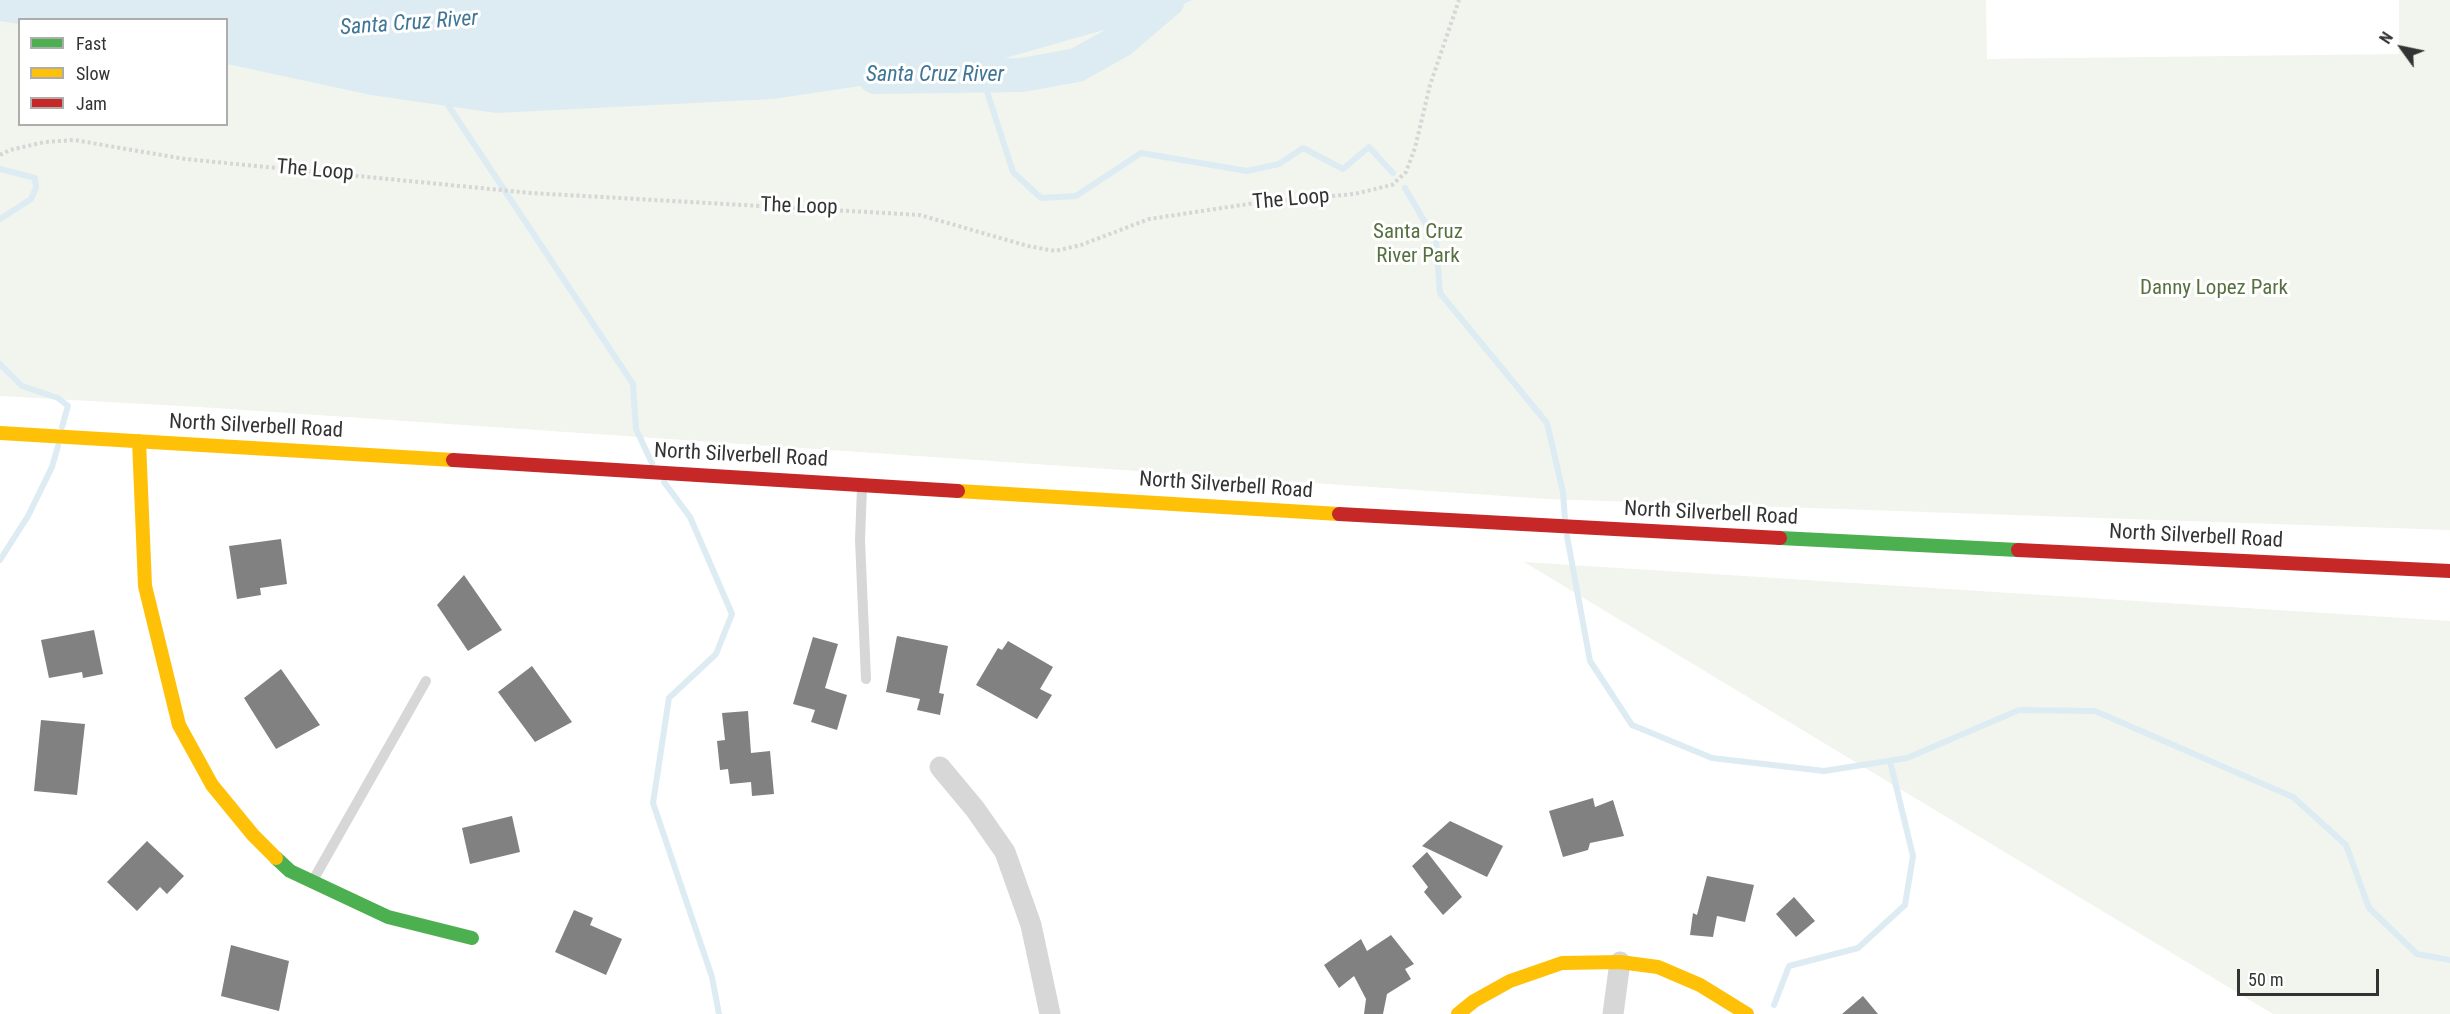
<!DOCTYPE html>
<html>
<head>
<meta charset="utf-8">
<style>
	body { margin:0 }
	#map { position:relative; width:2450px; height:1014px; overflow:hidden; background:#fff; font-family:"Roboto Condensed",sans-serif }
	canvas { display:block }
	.legend { position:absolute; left:18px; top:18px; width:210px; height:108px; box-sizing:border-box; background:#fff; border:2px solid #adadad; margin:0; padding:8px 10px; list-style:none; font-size:18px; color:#333 }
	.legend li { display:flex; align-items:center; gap:12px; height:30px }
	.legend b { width:30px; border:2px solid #adadad }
	.north { position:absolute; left:2372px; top:18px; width:60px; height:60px; -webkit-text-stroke:4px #fff; paint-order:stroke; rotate:303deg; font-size:16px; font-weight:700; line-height:24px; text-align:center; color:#333 }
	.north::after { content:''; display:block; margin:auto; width:21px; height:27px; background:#333; clip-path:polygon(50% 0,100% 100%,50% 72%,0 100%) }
	.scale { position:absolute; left:2237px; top:969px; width:142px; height:27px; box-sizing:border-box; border:3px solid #333; border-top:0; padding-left:8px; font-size:18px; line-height:21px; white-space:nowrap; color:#333; -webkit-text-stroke:4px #fff; paint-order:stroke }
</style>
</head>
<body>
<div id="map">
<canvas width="2450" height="1014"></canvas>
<ul class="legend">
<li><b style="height:8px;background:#4caf50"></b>Fast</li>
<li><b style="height:8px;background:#ffc107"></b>Slow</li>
<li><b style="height:8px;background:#c62828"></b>Jam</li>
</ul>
<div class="north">N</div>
<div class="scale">50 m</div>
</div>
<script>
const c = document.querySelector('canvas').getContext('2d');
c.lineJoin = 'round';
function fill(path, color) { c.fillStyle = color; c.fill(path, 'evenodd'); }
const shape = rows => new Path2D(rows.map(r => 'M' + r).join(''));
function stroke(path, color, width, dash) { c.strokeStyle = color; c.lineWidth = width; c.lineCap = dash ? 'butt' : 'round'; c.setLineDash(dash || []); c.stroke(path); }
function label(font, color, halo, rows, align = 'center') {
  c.font = font + ' "Roboto Condensed",sans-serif'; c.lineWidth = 6; c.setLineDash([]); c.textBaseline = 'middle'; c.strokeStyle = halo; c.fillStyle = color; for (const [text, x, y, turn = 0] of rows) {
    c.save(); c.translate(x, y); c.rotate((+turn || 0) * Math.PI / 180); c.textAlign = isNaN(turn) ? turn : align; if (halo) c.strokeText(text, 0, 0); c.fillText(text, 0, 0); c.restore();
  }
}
fill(shape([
	[0,0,1986,0,1987,59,2399,54,2399,0,2450,0,2450,530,1548,499,200,407,0,396],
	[20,20,226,20,226,124,20,124],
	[1524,562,2450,621,2450,1014,2273,1014]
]), '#f1f5ed');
fill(shape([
	[0,0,1192,0,1170,11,960,71,773,99,496,113,371,95,227,64,226,20,20,20,19,24,0,21]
]), '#ddebf3');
stroke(shape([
	[982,76,1013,172,1041,198,1076,196,1141,153,1247,171,1279,164,1303,148,1343,169,1369,147,1393,173],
	[444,99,633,384,636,429,652,463],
	[0,169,35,178,36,188,31,199,0,219],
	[1405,188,1436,241,1440,293,1547,423,1563,492,1565,520],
	[0,364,22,386,58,398,68,406,62,427],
	[664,482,690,517,732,614,716,654,669,698,653,803,712,977,719,1014],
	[1567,536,1590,661,1632,725,1712,758,1824,771,1907,758,2019,710,2095,711,2293,797,2346,845,2369,908,2417,954,2450,960],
	[0,560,28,516,52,467,58,446],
	[1774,1005,1789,966,1858,948,1905,905,1913,856,1890,761]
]), '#ddebf3', 6);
stroke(shape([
	[875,77,1022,75,1077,65,1120,41,1168,0]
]), '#ddebf3', 34);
fill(shape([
	[281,539,287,584,260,588,261,595,237,599,229,546],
	[464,575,502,630,468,651,437,605],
	[94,630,103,674,83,678,82,672,49,678,41,640],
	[897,636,948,646,939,693,944,694,940,715,917,710,920,699,886,692],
	[813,637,838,644,825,688,847,695,837,730,811,722,815,710,793,704],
	[1008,641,1053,667,1040,689,1052,695,1037,719,976,685,998,648,1002,650],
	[532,666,572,722,535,742,498,692],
	[281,669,320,725,276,749,244,698],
	[748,711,751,753,770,751,774,794,752,796,751,782,730,784,728,769,720,770,717,741,725,740,722,713],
	[41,720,85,724,77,795,34,791],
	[1593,798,1595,807,1613,800,1624,836,1590,843,1588,850,1563,857,1549,811],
	[512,816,520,852,470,864,462,828],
	[1450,821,1503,846,1487,877,1422,846],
	[147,841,184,876,167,894,160,887,137,911,107,882],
	[1427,852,1462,897,1443,915,1424,892,1428,887,1412,866],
	[1707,876,1754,885,1745,922,1717,916,1713,937,1690,935,1693,913,1697,915],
	[1794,897,1815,921,1796,937,1776,914],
	[574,910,593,918,590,925,622,939,606,975,555,952],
	[1391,935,1414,964,1405,969,1411,979,1387,994,1383,1014,1364,1014,1366,999,1354,976,1339,988,1324,965,1361,939,1367,951],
	[231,945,289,961,279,1011,221,996],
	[1863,996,1878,1014,1842,1014]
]), '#818181');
stroke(shape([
	[0,155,10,150,45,142,74,140,185,159,531,193,920,215,1028,246,1055,251,1081,245,1149,219,1255,203,1354,194,1392,185,1406,172,1415,148,1430,85,1459,0]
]), '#d6d6d6', 4, [3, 3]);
stroke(shape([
	[862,488,860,540,866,679],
	[312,882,426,681]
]), '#d7d7d7', 10);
stroke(shape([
	[940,767,975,809,1005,852,1031,925,1050,1014],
	[1613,1014,1620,962]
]), '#d7d7d7', 21);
stroke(shape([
	[1780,538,2018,550],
	[276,858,290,871,388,917,472,938]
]), '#4caf50', 14);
stroke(shape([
	[0,433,453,460],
	[139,441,145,586,179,725,212,785,253,835,276,858],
	[958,491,1339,514],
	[1458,1014,1474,1001,1510,981,1562,963,1620,962,1658,967,1700,985,1747,1014]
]), '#ffc107', 14);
stroke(shape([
	[453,460,958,491],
	[1339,514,1780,538],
	[2018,550,2450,571]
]), '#c62828', 14);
label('21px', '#333', '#fff', [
	["The Loop",315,171,5],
	["The Loop",1291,200,-5],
	["The Loop",799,207,2],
	["North Silverbell Road",256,427,3],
	["North Silverbell Road",741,456,3],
	["North Silverbell Road",1226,486,4],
	["North Silverbell Road",1711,514,3],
	["North Silverbell Road",2196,537,3]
]);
label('21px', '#56703f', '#fff', [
	["Santa Cruz",1418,233],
	["River Park",1418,257],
	["Danny Lopez Park",2214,289]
]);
label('italic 22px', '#3f7597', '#fff', [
	["Santa Cruz River",409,24,-4],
	["Santa Cruz River",935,75]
]);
</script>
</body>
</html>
